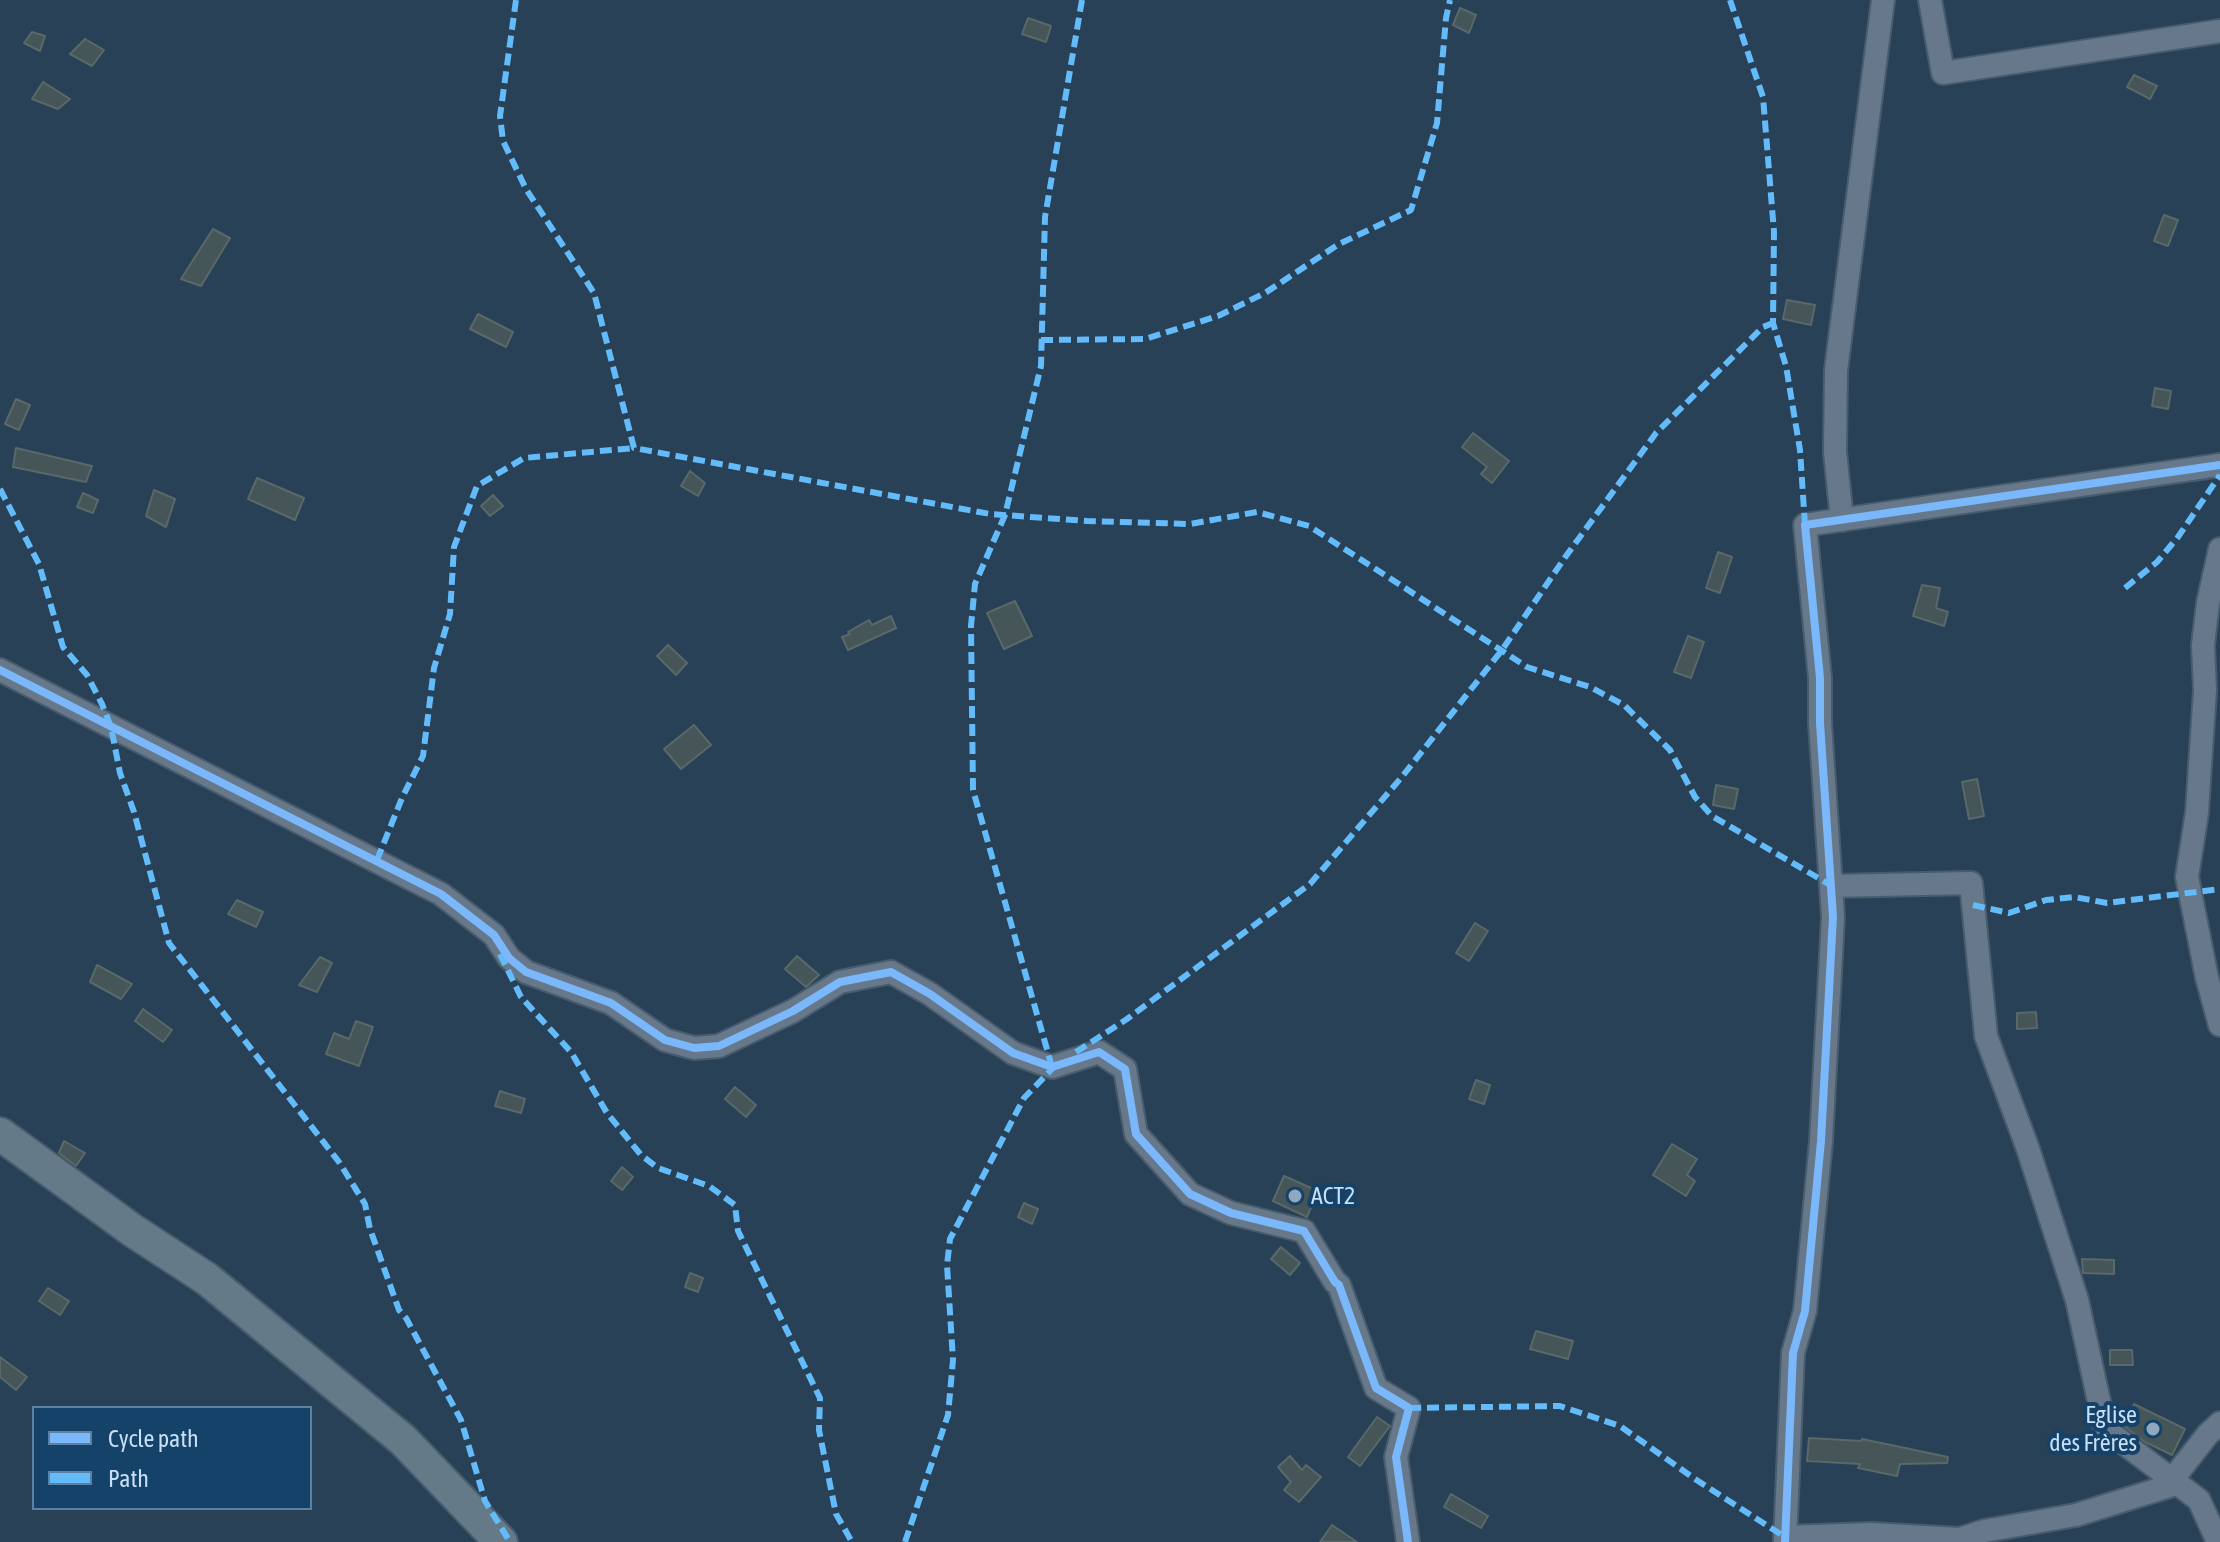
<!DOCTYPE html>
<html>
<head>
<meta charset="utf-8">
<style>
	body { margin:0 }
	#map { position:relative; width:2220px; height:1542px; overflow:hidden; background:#284156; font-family:"Asap Condensed",sans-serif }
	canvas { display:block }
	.legend { position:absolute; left:32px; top:1406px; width:280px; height:104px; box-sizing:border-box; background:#154269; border:2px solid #5c81a2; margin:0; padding:10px 14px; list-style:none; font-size:24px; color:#c7dff7 }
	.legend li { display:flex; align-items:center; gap:16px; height:40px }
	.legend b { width:40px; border:2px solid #5c81a2 }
</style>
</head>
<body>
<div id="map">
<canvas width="2220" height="1542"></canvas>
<ul class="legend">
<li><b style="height:10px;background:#7ab7fb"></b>Cycle path</li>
<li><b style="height:10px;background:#63bbfa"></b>Path</li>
</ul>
</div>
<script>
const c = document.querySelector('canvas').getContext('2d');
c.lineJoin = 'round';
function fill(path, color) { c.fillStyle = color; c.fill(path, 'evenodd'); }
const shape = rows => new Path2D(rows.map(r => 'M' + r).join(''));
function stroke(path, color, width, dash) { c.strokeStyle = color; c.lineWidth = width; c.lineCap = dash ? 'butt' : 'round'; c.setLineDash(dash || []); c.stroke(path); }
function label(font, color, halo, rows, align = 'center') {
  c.font = font + ' "Asap Condensed",sans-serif'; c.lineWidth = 8; c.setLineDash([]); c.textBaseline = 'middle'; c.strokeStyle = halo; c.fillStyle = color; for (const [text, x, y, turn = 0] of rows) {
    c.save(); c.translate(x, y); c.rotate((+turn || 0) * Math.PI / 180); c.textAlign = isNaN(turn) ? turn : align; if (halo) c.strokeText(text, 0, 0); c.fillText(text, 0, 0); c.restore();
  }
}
const building = shape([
	[1460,8,1476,15,1469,33,1453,25,1460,8],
	[1028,18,1051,26,1046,42,1022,34,1028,18],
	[32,32,45,36,40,51,24,43,32,32],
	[85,39,104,50,92,66,70,54,85,39],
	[2134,75,2157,86,2150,99,2127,87,2134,75],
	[43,82,70,99,58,109,32,99,43,82],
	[2164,215,2178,220,2168,246,2154,241,2164,215],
	[213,229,230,238,201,286,181,279,213,229],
	[1787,300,1815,305,1811,325,1783,319,1787,300],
	[478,314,513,332,506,347,470,329,478,314],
	[2155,388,2171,391,2168,409,2152,406,2155,388],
	[16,399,30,405,19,430,5,424,16,399],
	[1473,433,1509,461,1492,483,1481,474,1487,467,1462,447,1473,433],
	[16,448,92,466,86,482,13,467,16,448],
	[690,471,705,483,698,496,681,486,690,471],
	[257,478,304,498,295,520,248,499,257,478],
	[154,490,175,499,166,527,146,516,154,490],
	[83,493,98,500,93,513,77,507,83,493],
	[493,495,503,506,490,516,481,506,493,495],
	[1718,552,1732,557,1720,593,1706,588,1718,552],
	[1922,585,1940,588,1936,608,1948,612,1944,626,1913,616,1922,585],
	[1015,601,1032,636,1004,649,987,613,1015,601],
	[891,616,896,628,848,650,842,637,850,634,848,632,869,620,872,625,891,616],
	[1688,636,1704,642,1691,678,1674,672,1688,636],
	[668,645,687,663,676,675,657,656,668,645],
	[694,725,711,745,681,769,664,749,694,725],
	[1977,779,1984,816,1969,819,1962,782,1977,779],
	[1716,785,1738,789,1734,809,1713,805,1716,785],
	[237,900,263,912,256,927,228,914,237,900],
	[1475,923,1488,931,1469,961,1456,953,1475,923],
	[797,956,819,975,806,987,785,969,797,956],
	[320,957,332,963,317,992,299,985,320,957],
	[97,965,132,984,121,999,90,982,97,965],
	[143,1009,172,1030,163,1042,135,1021,143,1009],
	[2036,1012,2037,1028,2017,1029,2017,1013,2036,1012],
	[356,1021,373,1027,359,1066,326,1054,334,1033,349,1039,356,1021],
	[1476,1080,1490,1085,1484,1104,1469,1099,1476,1080],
	[735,1087,756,1105,746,1117,725,1099,735,1087],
	[500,1091,525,1099,521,1113,495,1106,500,1091],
	[64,1141,85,1153,76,1166,59,1153,64,1141],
	[1672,1144,1697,1159,1687,1175,1695,1181,1686,1196,1653,1175,1672,1144],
	[622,1167,633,1177,622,1190,611,1181,622,1167],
	[1284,1176,1318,1191,1307,1217,1273,1201,1284,1176],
	[1024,1203,1038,1209,1032,1224,1018,1217,1024,1203],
	[1281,1247,1300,1263,1290,1275,1271,1259,1281,1247],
	[2082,1259,2114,1260,2114,1274,2083,1273,2082,1259],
	[690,1273,703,1278,698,1292,685,1287,690,1273],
	[48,1288,69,1301,60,1315,39,1301,48,1288],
	[1536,1331,1573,1341,1568,1359,1530,1349,1536,1331],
	[2110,1350,2132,1350,2133,1365,2110,1365,2110,1350],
	[0,1357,27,1377,16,1390,0,1377,0,1357],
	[2134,1404,2185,1429,2172,1455,2145,1442,2123,1425,2134,1404],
	[1377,1417,1390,1426,1360,1466,1348,1457,1377,1417],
	[1809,1438,1861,1441,1862,1439,1948,1457,1947,1463,1900,1464,1897,1476,1858,1468,1860,1464,1807,1461,1809,1438],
	[1290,1456,1302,1470,1306,1465,1321,1477,1299,1502,1284,1490,1291,1482,1278,1467,1290,1456],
	[1451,1494,1488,1516,1481,1528,1444,1507,1451,1494],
	[1332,1525,1357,1542,1320,1542,1332,1525]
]);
fill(building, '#455558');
stroke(building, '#596969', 2);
const minor = shape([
	[1930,0,1943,73,2220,31],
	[1842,520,1835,452,1836,370,1883,0],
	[2220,549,2208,603,2203,645,2205,690,2197,812,2187,877,2207,978,2220,1025],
	[0,670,441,894,494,935,509,958,526,972,611,1003,665,1040,694,1048,719,1046,793,1011,840,982,891,972,930,994,1013,1053,1052,1067,1099,1052,1125,1069,1136,1134,1190,1194,1231,1213,1304,1231,1335,1282,1339,1285,1376,1388,1409,1408,1396,1457,1408,1542],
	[1832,886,1971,883,1986,1036,2028,1149,2077,1300,2105,1429,2199,1500,2218,1542],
	[2172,1480,2208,1434,2220,1423],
	[1785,1537,1871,1534,1960,1539,1984,1531,2076,1515,2176,1484],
	[1785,1542,1793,1353,1805,1311,1821,1141,1833,917,1820,723,1820,678,1805,525,2220,465]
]);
const secondary = shape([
	[0,1134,132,1230,207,1279,403,1440,501,1542]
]);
stroke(minor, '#485c6d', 26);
stroke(secondary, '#485c6d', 36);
stroke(minor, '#667889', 22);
stroke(secondary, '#657a89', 32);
stroke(shape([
	[516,0,500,116,503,141,526,189,594,293,634,448,990,514,1087,521,1190,524,1257,512,1309,526,1527,667,1590,687,1624,705,1670,750,1695,797,1712,816,1832,886],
	[1730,0,1763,97,1774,232,1773,323,1786,366,1800,450,1805,525],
	[1041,340,1145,339,1218,316,1265,293,1339,244,1411,210,1437,123,1446,18,1450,0],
	[0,489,39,564,63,647,87,675,102,704,111,727,120,773,134,812,169,943,339,1162,365,1204,370,1229,399,1310,406,1318,461,1420,485,1501,510,1542],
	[2125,588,2157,562,2178,537,2220,475],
	[377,860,402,798,423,756,434,668,450,614,454,547,477,486,524,458,634,448],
	[1973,905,2009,913,2046,900,2074,897,2107,903,2220,889],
	[500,954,521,997,571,1052,607,1113,641,1155,658,1168,709,1186,735,1205,738,1231,820,1398,819,1430,836,1514,852,1542],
	[1076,1052,1127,1019,1310,884,1401,778,1502,650,1566,556,1656,433,1763,327,1773,323],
	[1052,1067,973,790,971,626,975,584,1005,515,1041,366,1045,217,1082,0],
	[1409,1408,1560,1406,1620,1426,1695,1479,1785,1537],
	[905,1542,948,1415,953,1360,947,1265,950,1239,1024,1098,1056,1065]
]), '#63bbfa', 6, [12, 6]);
stroke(shape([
	[0,670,441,894,494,935,509,958,526,972,611,1003,665,1040,694,1048,719,1046,793,1011,840,982,891,972,930,994,1013,1053,1052,1067,1099,1052,1125,1069,1136,1134,1190,1194,1231,1213,1304,1231,1335,1282,1339,1285,1376,1388,1409,1408,1396,1457,1408,1542],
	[1785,1542,1793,1353,1805,1311,1821,1141,1833,917,1820,723,1820,678,1805,525,2220,465]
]), '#7ab7fb', 8);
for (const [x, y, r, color] of [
	[1295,1196,8,"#8fa8bf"],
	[2153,1429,8,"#8fa8bf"]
]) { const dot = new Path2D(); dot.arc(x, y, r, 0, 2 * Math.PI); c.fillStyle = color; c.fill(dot); stroke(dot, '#154269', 3); }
label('24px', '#c7dff7', '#154269', [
	["ACT2",1311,1196],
	["Eglise",2137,1415,"right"],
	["des Frères",2137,1443,"right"]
], 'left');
</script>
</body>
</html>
